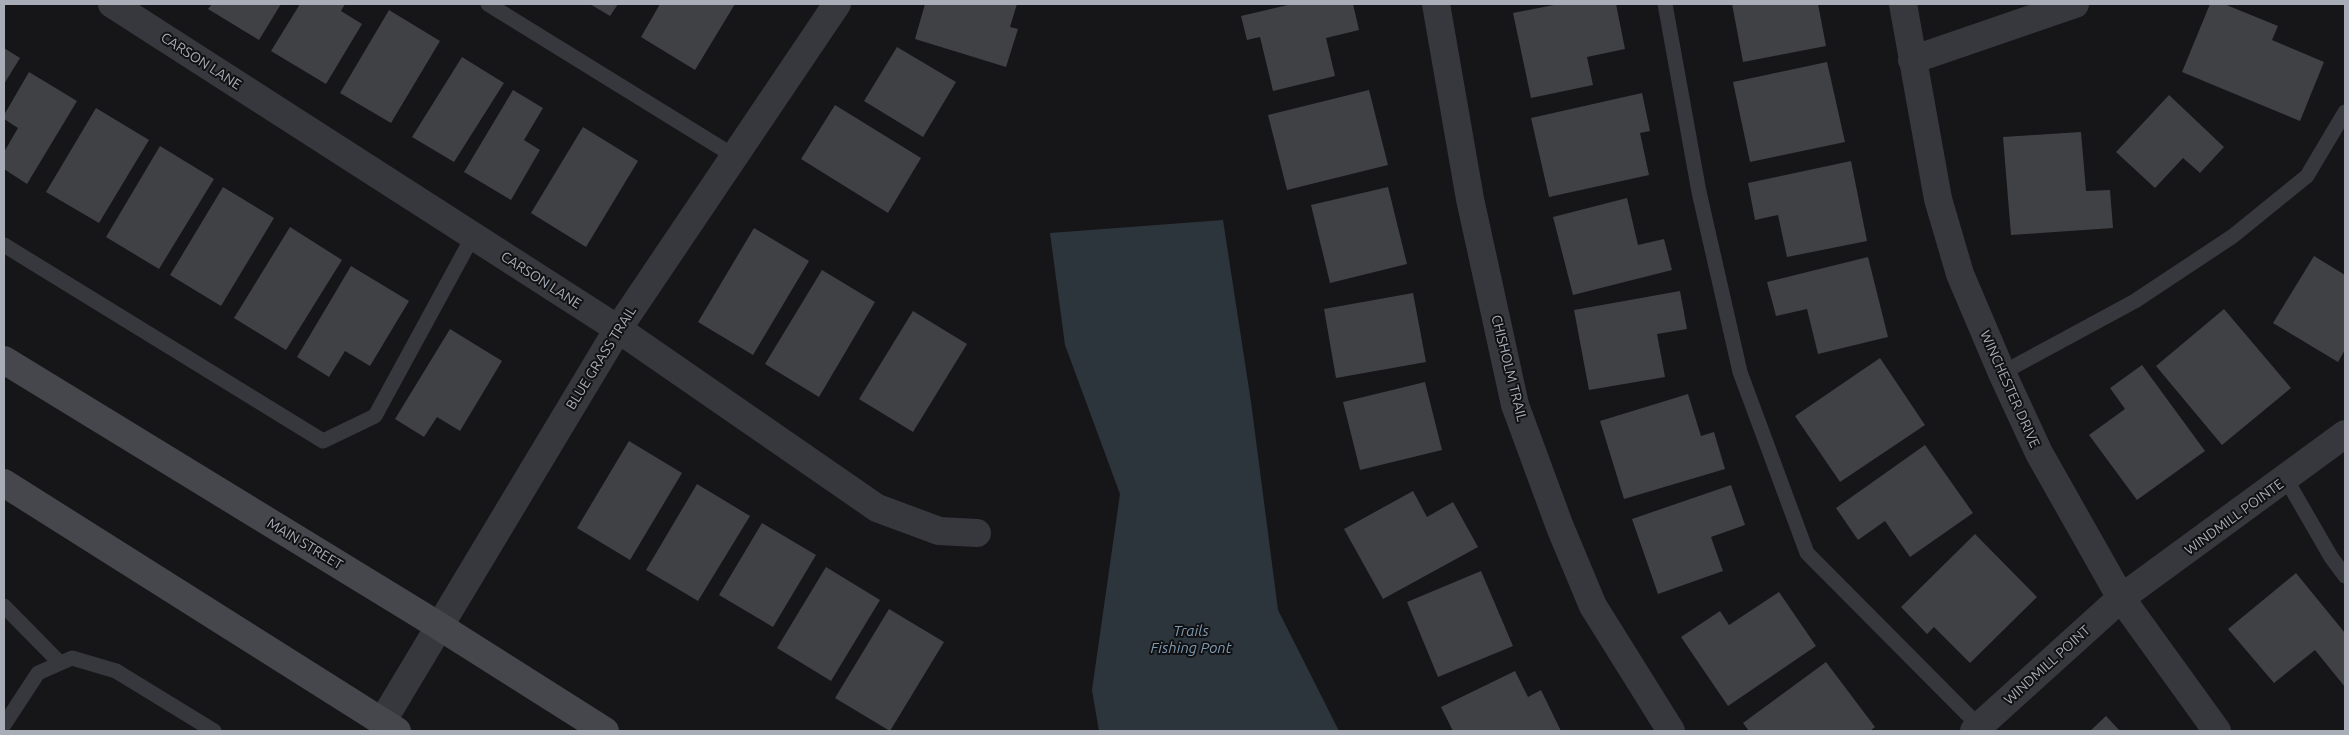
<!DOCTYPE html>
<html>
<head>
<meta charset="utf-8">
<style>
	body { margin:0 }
	#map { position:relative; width:2349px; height:735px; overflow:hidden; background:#161618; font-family:Ubuntu,sans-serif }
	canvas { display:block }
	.frame { position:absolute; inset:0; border:5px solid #a8adb8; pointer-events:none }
</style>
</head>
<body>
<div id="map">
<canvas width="2349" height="735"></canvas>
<div class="frame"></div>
</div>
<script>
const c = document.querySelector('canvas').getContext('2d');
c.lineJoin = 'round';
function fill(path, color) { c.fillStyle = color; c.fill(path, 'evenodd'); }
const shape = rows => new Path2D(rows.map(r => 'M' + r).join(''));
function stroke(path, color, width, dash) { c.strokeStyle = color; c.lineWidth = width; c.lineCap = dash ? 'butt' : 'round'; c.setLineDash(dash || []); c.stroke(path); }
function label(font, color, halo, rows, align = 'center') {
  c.font = font + ' Ubuntu,sans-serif'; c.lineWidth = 4; c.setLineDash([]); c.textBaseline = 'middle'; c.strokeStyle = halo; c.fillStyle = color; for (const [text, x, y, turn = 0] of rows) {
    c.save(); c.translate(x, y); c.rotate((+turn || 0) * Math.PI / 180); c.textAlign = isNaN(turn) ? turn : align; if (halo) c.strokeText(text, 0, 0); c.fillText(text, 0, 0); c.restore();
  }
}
fill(shape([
	[1223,220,1251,402,1278,610,1339,731,1099,731,1092,690,1120,494,1065,345,1050,233]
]), '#2c353c');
fill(shape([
	[212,4,281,4,259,40,208,9],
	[300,4,345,4,341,11,362,24,326,84,271,51],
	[590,4,618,4,610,16],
	[660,4,735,4,695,70,641,37],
	[925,4,1017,4,1010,27,1018,29,1006,67,915,39],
	[1292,4,1353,4,1359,30,1326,38,1335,76,1273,91,1260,37,1247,40,1241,16],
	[1559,4,1616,4,1625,49,1587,57,1593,85,1531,98,1513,13],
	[1732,4,1818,4,1826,46,1743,62],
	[2210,4,2224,4,2278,26,2272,40,2324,62,2300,121,2182,72],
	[389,10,440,41,391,123,340,93],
	[897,47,956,82,923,137,864,101],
	[4,48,20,58,4,84],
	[462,57,504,83,454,162,412,137],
	[1827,62,1845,142,1750,162,1733,82],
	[29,72,77,101,27,184,4,169,4,152,18,128,4,119,4,115],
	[513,90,543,108,524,140,540,150,511,200,464,172],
	[1369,90,1388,165,1287,190,1268,115],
	[1642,93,1650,131,1640,133,1649,175,1549,197,1531,118],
	[2169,95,2224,147,2200,173,2183,158,2155,188,2116,152],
	[835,105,921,158,888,213,801,159],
	[96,108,149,140,99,223,46,192],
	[583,127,638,161,586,247,531,213],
	[2081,132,2086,191,2110,190,2113,228,2011,235,2003,137],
	[160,146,214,179,159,269,106,237],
	[1851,161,1867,241,1787,257,1778,215,1755,220,1748,183],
	[223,187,274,218,221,306,170,275],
	[1388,187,1407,264,1330,283,1311,205],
	[1627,198,1638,245,1664,239,1672,270,1573,295,1553,217],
	[290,227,342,260,286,350,234,318],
	[754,228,809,261,753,355,698,322],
	[2314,256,2345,275,2345,350,2338,362,2273,323],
	[1868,257,1888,337,1818,354,1807,309,1776,316,1767,282],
	[351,266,409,301,370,366,345,351,329,377,297,357],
	[822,270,875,302,819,397,765,364],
	[1680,291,1687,329,1657,334,1665,377,1589,390,1574,310],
	[1413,293,1426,362,1336,378,1324,309],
	[2224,309,2291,388,2222,445,2156,366],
	[913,311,967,344,913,432,859,399],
	[450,329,502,361,460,431,437,417,424,437,395,419],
	[1880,358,1925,425,1840,482,1795,416],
	[2142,365,2205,451,2137,500,2089,435,2125,409,2110,388],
	[1425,382,1442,450,1360,470,1343,402],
	[1688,394,1701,436,1714,432,1725,469,1624,499,1600,421],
	[629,441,682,473,630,560,577,528],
	[1925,445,1973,513,1910,557,1885,521,1858,540,1836,508],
	[697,484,750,516,698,601,646,570],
	[1731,485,1745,525,1711,537,1723,571,1658,594,1632,519],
	[1413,491,1427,517,1453,502,1478,547,1383,599,1344,529],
	[762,523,816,555,773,627,719,595],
	[1975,534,2037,597,1970,663,1934,627,1927,634,1901,607],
	[826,567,880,600,831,681,777,648],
	[1481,571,1513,646,1438,677,1407,602],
	[2296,573,2345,633,2345,687,2315,650,2274,683,2228,629],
	[1779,592,1816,646,1728,706,1681,637,1720,611,1729,625],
	[889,609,944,642,890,731,835,698],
	[1826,662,1875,727,1870,731,1749,731,1743,723],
	[1515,671,1528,697,1541,690,1561,731,1453,731,1441,707],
	[2106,716,2120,731,2090,731]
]), '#404145');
stroke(shape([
	[488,4,734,156],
	[1665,4,1699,192,1740,372,1807,553,1983,730],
	[4,245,323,441,375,416,473,236],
	[2002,373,2135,301,2233,236,2307,176,2345,112],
	[2286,479,2331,557,2345,576],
	[4,606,60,663],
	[4,725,38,673,72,658,116,671,214,731]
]), '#37383d', 15);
stroke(shape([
	[112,4,618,329,877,508,939,531,977,533],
	[1436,4,1470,199,1515,405,1560,527,1593,606,1671,731],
	[1903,4,1938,199,1960,274,2002,373,2039,453,2121,598,2217,731],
	[1912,60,2075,4],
	[382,722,618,329,837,4],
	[1974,731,2121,598,2345,434]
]), '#37383d', 28);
stroke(shape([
	[4,360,439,626,605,731],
	[4,483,397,731]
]), '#45474d', 28);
label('14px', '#a8adb8', '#111113', [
	["CARSON LANE",201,61,33],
	["CARSON LANE",541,280,33],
	["BLUE GRASS TRAIL",601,358,-58],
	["CHISHOLM TRAIL",1509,368,76],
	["WINCHESTER DRIVE",2010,389,66],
	["WINDMILL POINTE",2234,517,-36],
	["MAIN STREET",305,544,31],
	["WINDMILL POINT",2047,665,-42]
]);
label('italic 15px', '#7f9bb3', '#111113', [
	["Trails",1191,631],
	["Fishing Pont",1191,648]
]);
</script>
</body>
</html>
